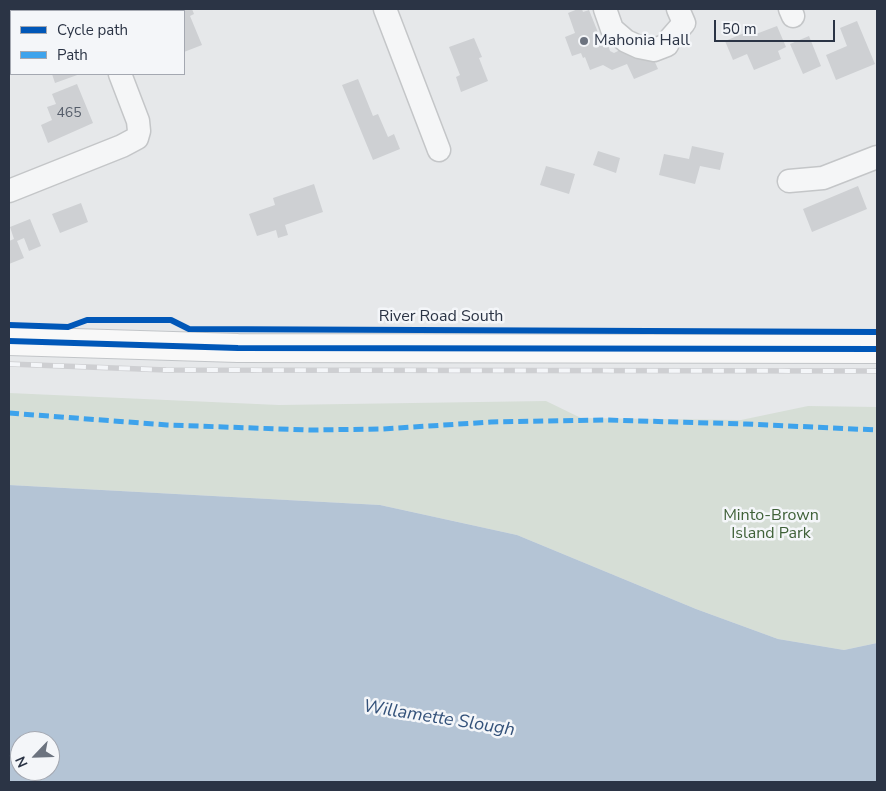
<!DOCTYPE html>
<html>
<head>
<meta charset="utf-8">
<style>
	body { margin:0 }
	#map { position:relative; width:886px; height:791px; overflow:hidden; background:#e6e8ea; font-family:"Nunito Sans",sans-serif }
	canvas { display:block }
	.frame { position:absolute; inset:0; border:10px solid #2b3445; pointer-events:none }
	.legend { position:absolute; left:10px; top:10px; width:175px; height:65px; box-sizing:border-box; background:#f4f6f9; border:1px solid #a4a8b1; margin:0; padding:6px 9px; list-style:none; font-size:15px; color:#2b3445 }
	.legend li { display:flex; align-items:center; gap:10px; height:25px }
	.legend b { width:25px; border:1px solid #a4a8b1 }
	.north { position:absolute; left:10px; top:731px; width:50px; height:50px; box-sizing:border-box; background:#f4f6f9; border:1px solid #a4a8b1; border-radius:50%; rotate:246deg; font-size:14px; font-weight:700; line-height:20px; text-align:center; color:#2b3445 }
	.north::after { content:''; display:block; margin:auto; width:18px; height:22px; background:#6c737f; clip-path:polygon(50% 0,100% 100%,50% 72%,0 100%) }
	.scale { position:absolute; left:714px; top:20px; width:121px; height:22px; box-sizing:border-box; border:2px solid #2b3445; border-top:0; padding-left:6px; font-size:15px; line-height:18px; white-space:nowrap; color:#2b3445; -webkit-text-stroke:4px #f4f6f9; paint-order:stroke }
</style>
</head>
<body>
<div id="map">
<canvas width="886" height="791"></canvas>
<div class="frame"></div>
<ul class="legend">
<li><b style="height:6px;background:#0057b8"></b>Cycle path</li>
<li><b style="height:6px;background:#3ea3ec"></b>Path</li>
</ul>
<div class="north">N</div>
<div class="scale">50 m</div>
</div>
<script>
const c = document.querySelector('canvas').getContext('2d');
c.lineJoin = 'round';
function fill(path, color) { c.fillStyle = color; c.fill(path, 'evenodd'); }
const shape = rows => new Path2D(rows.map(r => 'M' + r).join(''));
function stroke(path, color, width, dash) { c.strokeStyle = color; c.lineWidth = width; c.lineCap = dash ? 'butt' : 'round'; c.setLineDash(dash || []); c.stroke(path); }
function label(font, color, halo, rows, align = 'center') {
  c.font = font + ' "Nunito Sans",sans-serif'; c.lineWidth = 5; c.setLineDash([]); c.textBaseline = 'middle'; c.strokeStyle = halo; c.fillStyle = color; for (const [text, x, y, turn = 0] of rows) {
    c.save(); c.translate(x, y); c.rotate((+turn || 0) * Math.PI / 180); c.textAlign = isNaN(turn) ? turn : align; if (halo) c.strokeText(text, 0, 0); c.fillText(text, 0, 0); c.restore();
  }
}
fill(shape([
	[9,393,279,405,546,401,581,418,741,420,808,406,877,407,877,643,844,650,778,639,696,609,517,535,380,505,9,485]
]), '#d6ded6');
fill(shape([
	[9,485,380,505,517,535,696,609,778,639,844,650,877,643,877,782,9,782],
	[20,741,50,741,50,771,20,771]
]), '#b4c4d5');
fill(shape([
	[160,9,192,9,194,14,190,16,202,45,184,52,184,11,161,11],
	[578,9,582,9,583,12,589,10,603,45,608,45,610,51,614,53,628,46,633,58,650,51,658,69,634,79,627,64,612,70,603,65,590,70,585,57,583,58,581,53,572,56,565,37,575,33,568,13],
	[857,21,875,64,836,80,826,55,847,46,840,28],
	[777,26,786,47,778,51,781,59,754,70,747,54,733,60,725,41,754,29,756,34],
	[809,36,821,66,803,74,790,44],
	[474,38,482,57,479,58,488,81,461,92,456,77,460,75,449,47],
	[52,74,80,74,55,83],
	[358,79,373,116,378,114,388,137,394,134,400,149,373,160,342,85],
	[77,84,93,123,48,143,41,125,52,120,47,107,56,104,52,94],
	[692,146,724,153,720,170,700,166,695,184,659,175,664,154,689,159],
	[598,151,620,158,616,173,593,165],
	[546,166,575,174,569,194,540,185],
	[314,184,323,212,285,225,288,235,278,238,276,230,257,236,249,214,275,205,273,198],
	[858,186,867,209,812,232,803,209],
	[81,203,88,222,60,233,52,214],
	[30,219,41,246,29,251,24,238,17,241,24,258,9,264,9,241,14,239,10,227]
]), '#ced0d3');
const minor = shape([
	[95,9,96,11],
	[385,9,439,150],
	[605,9,612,29,626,41,639,47,654,50,667,45,670,39,684,23,678,9],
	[790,9,793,16],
	[789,181,823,178,877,157],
	[9,191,122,146,137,138,139,131,138,121,120,74]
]);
const major = shape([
	[9,341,238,348,877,349]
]);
stroke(minor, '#c4c6c8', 25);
stroke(major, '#c2c5c8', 30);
stroke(minor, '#f5f6f7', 22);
stroke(major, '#f8f8f8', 28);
const rail = shape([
	[9,364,166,370,877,371]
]);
stroke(rail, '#cecfd2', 5.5);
stroke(rail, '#f4f6f9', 4, [11]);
stroke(shape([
	[9,413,167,425,310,430,382,429,491,422,605,420,746,424,877,430]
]), '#3ea3ec', 5, [10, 5]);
stroke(shape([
	[9,325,68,327,87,320,171,320,189,329,877,332],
	[9,341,238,348,877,349]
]), '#0057b8', 6);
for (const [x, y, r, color] of [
	[584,41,5,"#6c737f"]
]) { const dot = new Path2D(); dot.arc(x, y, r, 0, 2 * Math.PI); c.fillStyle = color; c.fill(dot); stroke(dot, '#f4f6f9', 2); }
label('14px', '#545c69', null, [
	["465",69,114]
]);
label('16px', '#2b3445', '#f4f6f9', [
	["Mahonia Hall",594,41]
], 'left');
label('16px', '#2b3445', '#f4f6f9', [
	["River Road South",441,317]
]);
label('16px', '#3f6138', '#f4f6f9', [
	["Minto-Brown",771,516],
	["Island Park",771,534]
]);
label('italic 18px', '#34527a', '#f4f6f9', [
	["Willamette Slough",439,719,9]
]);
</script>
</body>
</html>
